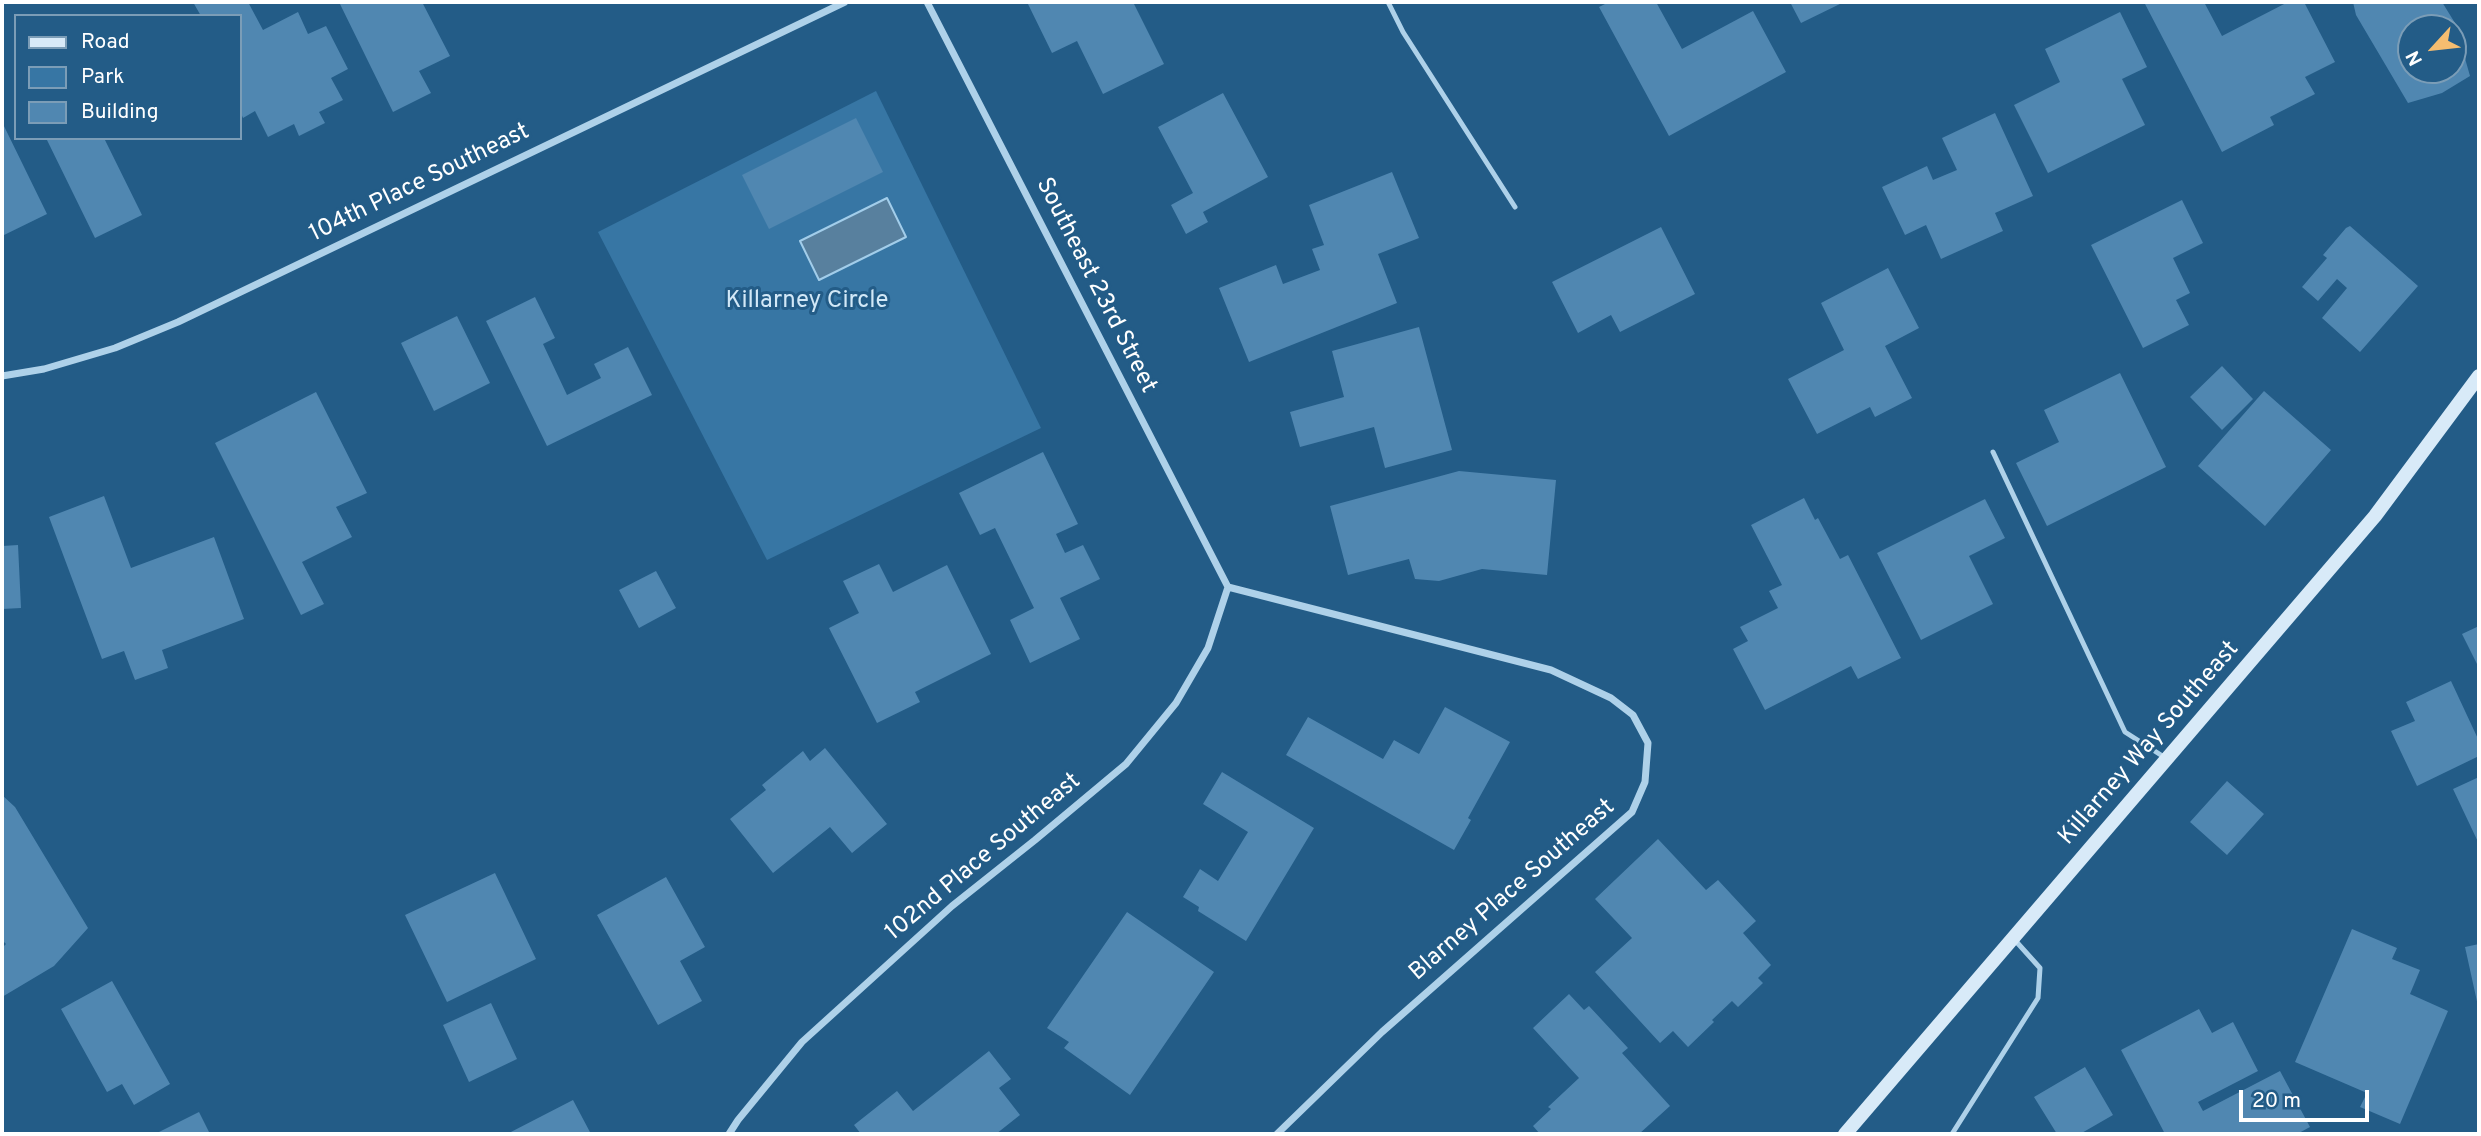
<!DOCTYPE html>
<html>
<head>
<meta charset="utf-8">
<style>
	body { margin:0 }
	#map { position:relative; width:2481px; height:1136px; overflow:hidden; background:#235c87; font-family:Overpass,sans-serif }
	canvas { display:block }
	.frame { position:absolute; inset:0; border:4px solid #fff; pointer-events:none }
	.legend { position:absolute; left:14px; top:14px; width:228px; height:126px; box-sizing:border-box; background:#235c87; border:2px solid #7b9db7; margin:0; padding:9px 12px; list-style:none; font-size:21px; color:#fff }
	.legend li { display:flex; align-items:center; gap:14px; height:35px }
	.legend b { width:35px; border:2px solid #7b9db7 }
	.north { position:absolute; left:2397px; top:14px; width:70px; height:70px; box-sizing:border-box; background:#235c87; border:2px solid #7b9db7; border-radius:50%; rotate:243deg; font-size:19px; font-weight:700; line-height:28px; text-align:center; color:#fff }
	.north::after { content:''; display:block; margin:auto; width:24px; height:32px; background:#f5bd70; clip-path:polygon(50% 0,100% 100%,50% 72%,0 100%) }
	.scale { position:absolute; left:2239px; top:1090px; width:130px; height:32px; box-sizing:border-box; border:4px solid #fff; border-top:0; padding-left:9px; font-size:21px; line-height:24px; white-space:nowrap; color:#fff; -webkit-text-stroke:5px #235c87; paint-order:stroke }
</style>
</head>
<body>
<div id="map">
<canvas width="2481" height="1136"></canvas>
<div class="frame"></div>
<ul class="legend">
<li><b style="height:9px;background:#d8eaf8"></b>Road</li>
<li><b style="height:19px;background:#3776a4"></b>Park</li>
<li><b style="height:19px;background:#5087b1"></b>Building</li>
</ul>
<div class="north">N</div>
<div class="scale">20 m</div>
</div>
<script>
const c = document.querySelector('canvas').getContext('2d');
c.lineJoin = 'round';
function fill(path, color) { c.fillStyle = color; c.fill(path, 'evenodd'); }
const shape = rows => new Path2D(rows.map(r => 'M' + r).join(''));
function stroke(path, color, width, dash) { c.strokeStyle = color; c.lineWidth = width; c.lineCap = dash ? 'butt' : 'round'; c.setLineDash(dash || []); c.stroke(path); }
function label(font, color, halo, rows, align = 'center') {
  c.font = font + ' Overpass,sans-serif'; c.lineWidth = 6; c.setLineDash([]); c.textBaseline = 'middle'; c.strokeStyle = halo; c.fillStyle = color; for (const [text, x, y, turn = 0] of rows) {
    c.save(); c.translate(x, y); c.rotate((+turn || 0) * Math.PI / 180); c.textAlign = isNaN(turn) ? turn : align; if (halo) c.strokeText(text, 0, 0); c.fillText(text, 0, 0); c.restore();
  }
}
fill(shape([
	[876,91,1041,428,767,560,598,232]
]), '#3776a4');
const water = shape([
	[887,198,906,237,819,280,800,241,887,198]
]);
fill(water, '#58809e');
stroke(water, '#a2cdea', 2);
fill(shape([
	[193,2,248,2,263,30,298,12,308,34,326,26,348,69,331,78,343,100,319,112,325,123,299,136,294,124,268,137,255,111,243,118,240,111,240,16,201,16],
	[339,2,422,2,450,56,419,71,431,93,393,112],
	[1027,2,1133,2,1164,64,1103,94,1077,41,1052,53],
	[1609,2,1656,2,1682,49,1753,11,1786,72,1669,136,1599,7],
	[1790,2,1844,2,1801,23],
	[2144,2,2204,2,2222,36,2288,2,2304,2,2335,62,2305,77,2315,94,2270,117,2274,125,2222,152],
	[2353,2,2442,2,2455,23,2470,76,2442,93,2408,103,2356,15],
	[2411,28,2453,28,2453,70,2411,70],
	[2120,12,2147,67,2122,79,2145,125,2048,173,2014,105,2060,82,2045,49],
	[1223,93,1268,177,1203,212,1208,222,1186,234,1171,205,1193,193,1158,127],
	[1995,113,2033,196,1995,213,2003,231,1941,259,1926,225,1905,235,1882,187,1927,166,1933,180,1957,170,1942,138],
	[856,118,883,172,769,229,742,175],
	[2,122,47,214,2,236],
	[46,138,104,138,142,215,95,238],
	[1392,172,1419,238,1378,254,1397,303,1249,362,1219,288,1276,265,1283,284,1320,270,1312,249,1324,245,1309,205],
	[2182,200,2203,243,2173,258,2190,293,2176,300,2189,325,2143,348,2091,245],
	[2350,226,2418,286,2360,352,2322,318,2347,288,2337,279,2318,301,2302,287,2327,258,2323,255,2346,228],
	[1661,227,1695,294,1620,332,1611,315,1578,333,1552,282],
	[1888,268,1919,328,1885,346,1912,398,1875,417,1870,407,1817,434,1788,379,1844,350,1821,303],
	[535,297,555,338,543,344,567,395,601,378,594,364,628,347,652,395,547,446,486,321],
	[457,316,490,383,434,411,401,343],
	[1419,327,1452,450,1385,468,1374,427,1300,447,1290,412,1344,397,1332,351],
	[2222,366,2253,399,2222,430,2190,397],
	[2120,373,2166,467,2047,526,2016,463,2059,442,2044,410],
	[2264,391,2331,450,2265,526,2198,466],
	[316,392,367,493,336,507,352,537,302,562,324,604,301,615,215,443],
	[1043,452,1078,524,1056,534,1065,553,1083,545,1100,579,1060,598,1080,639,1030,663,1010,620,1034,608,995,528,980,535,959,493],
	[1459,471,1556,480,1547,575,1482,569,1439,581,1415,579,1409,559,1348,575,1330,506],
	[104,496,131,568,214,537,244,619,162,650,168,668,135,680,124,651,102,659,49,517],
	[1804,498,1815,520,1818,518,1840,559,1848,555,1901,658,1858,679,1851,666,1765,710,1733,649,1748,641,1740,627,1778,608,1769,591,1782,585,1751,525],
	[1985,499,2005,538,1969,556,1993,604,1921,640,1877,553],
	[18,545,21,608,2,609,2,546],
	[879,564,893,592,947,565,991,654,915,692,920,702,877,723,829,628,859,613,843,581],
	[656,571,676,608,639,628,619,590],
	[2479,626,2479,668,2462,634],
	[2451,681,2479,741,2479,756,2417,786,2391,731,2415,721,2406,702],
	[1445,707,1510,742,1468,818,1471,820,1454,850,1286,755,1308,717,1383,759,1394,740,1419,754],
	[825,748,887,824,852,853,830,827,773,873,730,819,766,790,762,785,803,751,810,761],
	[1222,772,1314,828,1246,941,1198,911,1199,907,1183,897,1200,869,1218,881,1248,832,1203,804],
	[2479,777,2479,844,2453,789],
	[2227,781,2264,814,2227,855,2190,822],
	[2,795,15,807,88,928,54,966,2,997,2,948,6,944,2,940],
	[1658,839,1706,890,1718,880,1756,921,1743,933,1771,965,1758,978,1763,983,1738,1007,1732,1001,1712,1020,1714,1022,1688,1047,1673,1031,1660,1043,1595,972,1632,938,1595,899],
	[495,873,536,959,447,1002,405,915],
	[666,877,705,947,680,961,702,1001,658,1025,597,915],
	[1127,912,1214,972,1130,1095,1064,1048,1069,1042,1047,1028],
	[2352,929,2397,948,2392,959,2420,970,2410,994,2448,1011,2400,1124,2360,1107,2367,1093,2295,1062],
	[2479,944,2479,1006,2478,1006,2465,947],
	[112,981,170,1084,134,1105,122,1084,107,1092,61,1009],
	[1569,994,1584,1010,1589,1006,1628,1048,1622,1053,1670,1106,1639,1134,1540,1134,1533,1126,1551,1109,1548,1107,1579,1078,1533,1028],
	[491,1003,517,1059,469,1082,443,1025],
	[2199,1009,2212,1033,2233,1022,2258,1071,2198,1102,2203,1111,2280,1071,2310,1127,2297,1134,2165,1134,2121,1050],
	[989,1051,1011,1079,999,1088,1020,1115,996,1134,861,1134,854,1125,897,1091,913,1111],
	[2085,1067,2113,1115,2080,1134,2057,1134,2034,1097],
	[573,1100,591,1134,507,1134],
	[199,1112,210,1134,155,1134]
]), '#5087b1');
stroke(shape([
	[1388,2,1403,32,1515,207],
	[1993,452,2125,732,2164,757],
	[1952,1134,2038,998,2040,968,2013,938]
]), '#aed1e9', 5);
stroke(shape([
	[927,2,1228,587],
	[2,376,44,369,115,348,178,322,845,2],
	[1228,587,1551,670,1611,698,1633,715,1648,743,1645,782,1632,812,1382,1032,1277,1134],
	[729,1134,738,1120,802,1042,952,906,1035,840,1126,764,1176,703,1208,648,1228,587]
]), '#aed1e9', 7);
stroke(shape([
	[1845,1134,2375,516,2479,376]
]), '#d8eaf8', 14);
label('24px', '#fff', '#235c87', [
	["104th Place Southeast",420,184,-26],
	["Southeast 23rd Street",1095,286,63],
	["Killarney Way Southeast",2150,744,-49],
	["102nd Place Southeast",984,858,-40],
	["Blarney Place Southeast",1513,891,-41]
]);
label('24px', '#d2e8f7', '#235c87', [
	["Killarney Circle",807,302]
]);
</script>
</body>
</html>
